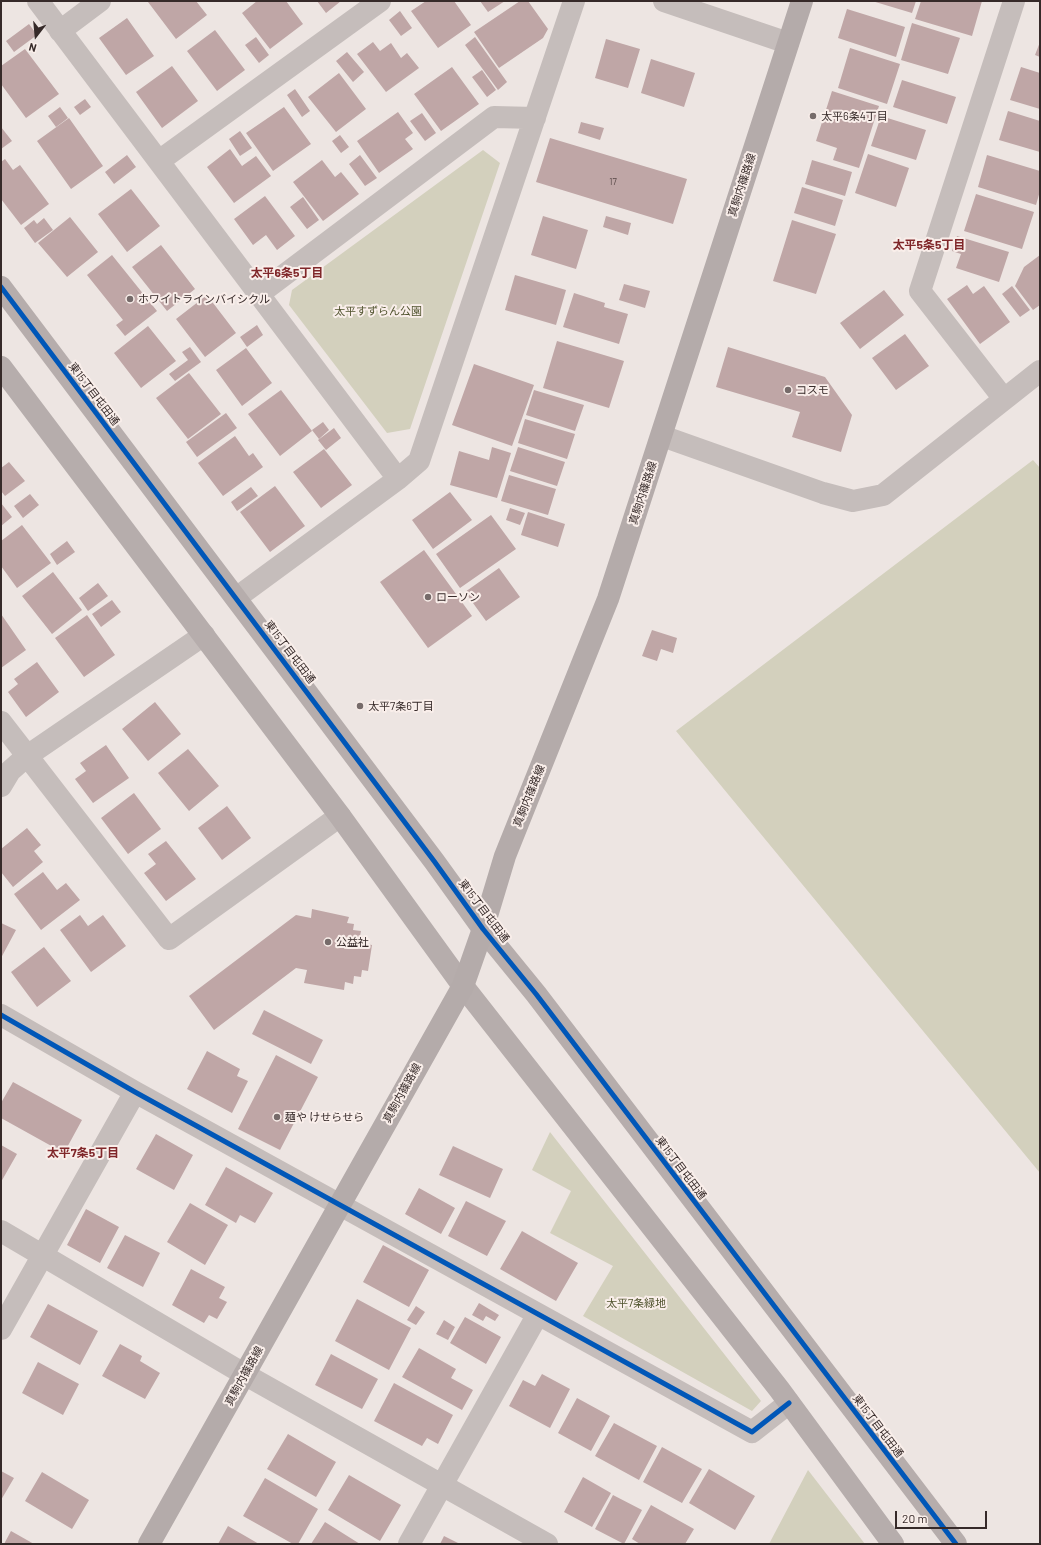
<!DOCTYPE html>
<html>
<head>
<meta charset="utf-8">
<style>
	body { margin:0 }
	#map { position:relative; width:1041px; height:1545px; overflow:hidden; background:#ede5e2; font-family:Barlow,sans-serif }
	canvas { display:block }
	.frame { position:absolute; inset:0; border:2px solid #362a29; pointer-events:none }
	.north { position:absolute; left:16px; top:16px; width:40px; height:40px; -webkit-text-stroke:3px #f9eeea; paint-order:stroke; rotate:196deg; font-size:11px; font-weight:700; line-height:16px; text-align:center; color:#362a29 }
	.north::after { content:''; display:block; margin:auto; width:14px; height:18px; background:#362a29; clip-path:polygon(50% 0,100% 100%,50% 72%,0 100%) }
	.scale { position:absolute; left:895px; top:1511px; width:92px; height:18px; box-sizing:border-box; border:2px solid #362a29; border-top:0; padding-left:5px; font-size:12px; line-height:14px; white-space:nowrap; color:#362a29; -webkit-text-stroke:3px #f9eeea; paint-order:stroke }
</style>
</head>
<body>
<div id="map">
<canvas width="1041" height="1545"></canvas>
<div class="frame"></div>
<div class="north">N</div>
<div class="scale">20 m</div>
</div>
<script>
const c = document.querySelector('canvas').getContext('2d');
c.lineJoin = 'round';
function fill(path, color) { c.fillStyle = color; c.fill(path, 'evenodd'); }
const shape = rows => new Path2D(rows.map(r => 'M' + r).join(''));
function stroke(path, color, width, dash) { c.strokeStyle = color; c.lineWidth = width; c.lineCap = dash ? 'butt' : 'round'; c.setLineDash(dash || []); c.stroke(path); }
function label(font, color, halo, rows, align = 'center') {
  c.font = font + ' Barlow,"Noto Sans JP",sans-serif'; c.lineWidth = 4; c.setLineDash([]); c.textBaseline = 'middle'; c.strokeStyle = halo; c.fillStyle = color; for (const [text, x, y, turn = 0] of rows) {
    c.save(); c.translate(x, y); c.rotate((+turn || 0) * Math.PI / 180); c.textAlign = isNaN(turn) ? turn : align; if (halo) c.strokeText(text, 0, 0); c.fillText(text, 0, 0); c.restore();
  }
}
fill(shape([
	[483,150,500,163,410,429,387,433,289,305,292,290],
	[1033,460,1040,468,1040,1173,676,731],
	[550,1132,761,1401,752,1411,583,1316,613,1266,550,1233,571,1191,532,1170],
	[808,1470,865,1544,769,1544]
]), '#d3d0bd');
fill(shape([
	[149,1,196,1,207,15,176,39,148,2],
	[257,1,286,1,303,24,270,49,242,13],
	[317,1,341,1,326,13],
	[426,1,454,1,471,25,438,48,411,11],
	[480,1,505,1,488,12],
	[520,1,528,1,548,29,543,38,499,68,474,32],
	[872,1,916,1,912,13],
	[921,1,982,1,972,36,915,19],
	[847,9,905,27,896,57,838,38],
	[400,11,412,28,401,36,389,20],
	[127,18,154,56,126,75,99,38],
	[912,23,960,38,948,74,901,60],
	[29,24,37,35,14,52,6,41],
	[215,30,245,70,217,91,187,51],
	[256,37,269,55,259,63,245,45],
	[475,37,507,82,498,90,465,45],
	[606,39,640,49,628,88,595,78],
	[373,42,380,51,391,43,401,58,407,53,419,68,386,92,357,54],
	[1040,42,1040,57,1035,55],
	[850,48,900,64,887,104,838,88],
	[25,49,59,94,26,118,1,84,1,66],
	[347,52,364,72,353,82,336,61],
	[651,59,695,73,684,107,641,93],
	[172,66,198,101,162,128,136,92],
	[452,67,479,104,441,131,414,94],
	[1021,67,1040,73,1040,109,1010,100],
	[482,70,496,90,487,97,472,77],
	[339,73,366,109,336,132,308,97],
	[902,80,956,97,947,124,893,107],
	[295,89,310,111,302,117,287,95],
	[832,91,879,106,859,168,833,160,837,148,816,141],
	[85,99,91,107,80,115,74,107],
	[60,107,68,118,56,127,48,116],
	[284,107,311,144,273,171,246,133],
	[1008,111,1040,121,1040,152,999,140],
	[398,112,413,133,405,139,413,149,379,173,357,141],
	[422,113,436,133,425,141,410,121],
	[881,116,926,130,916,160,871,146],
	[69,118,103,166,71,189,37,141],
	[581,122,604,128,600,140,578,133],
	[1,127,12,141,1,149],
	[240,131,252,148,240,156,229,139],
	[340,135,349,147,341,153,332,141],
	[550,138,687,179,673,224,536,182],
	[230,149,242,166,256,156,271,176,234,203,207,167],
	[868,154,909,168,896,207,855,193],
	[127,155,136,167,114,184,105,172],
	[360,155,377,178,365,186,349,164],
	[987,155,1040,171,1040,191,1036,205,978,187],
	[5,159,13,170,20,165,49,204,21,225,1,199,1,162],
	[322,160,335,177,341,172,359,194,323,221,293,182],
	[812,160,852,172,845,196,805,184],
	[802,187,843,200,835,226,794,213],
	[131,189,160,226,127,252,98,214],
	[976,194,1034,212,1022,249,964,231],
	[265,196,295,236,277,250,266,235,253,245,234,219],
	[303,197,319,220,307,229,290,207],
	[543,216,588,230,576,269,531,255],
	[606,216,631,223,628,235,603,227],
	[70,217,98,252,67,277,38,243],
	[44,218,53,230,35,243,24,228,34,220,37,224],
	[792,220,836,234,816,294,773,281],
	[957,236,1009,252,999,282,956,268,961,254,952,251],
	[161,245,195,289,167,311,132,267],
	[112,255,157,311,125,336,116,325,123,320,87,275],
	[1040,255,1040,305,1033,310,1015,286,1024,267],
	[515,275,566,290,556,325,505,310],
	[624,284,650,291,645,308,619,300],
	[967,285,973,294,984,286,1010,322,980,344,947,299],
	[1012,286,1030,310,1020,317,1002,294],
	[884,290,904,315,860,349,840,323],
	[574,293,605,303,604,307,628,314,619,344,563,327],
	[207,295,236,333,205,357,176,319],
	[257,325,263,335,247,347,240,337],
	[148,326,176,361,141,388,114,353],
	[905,334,929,366,896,390,872,358],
	[557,341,624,361,609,408,543,388],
	[190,347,201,362,175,381,169,374,188,360,182,352],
	[728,347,825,377,852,415,841,452,792,437,800,412,716,387],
	[246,348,272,383,242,406,216,370],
	[474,364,534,385,512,446,452,425],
	[189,373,221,414,188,439,156,398],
	[281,390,312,431,280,456,248,414],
	[534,390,584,405,575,431,526,415],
	[226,413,237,428,197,457,186,442],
	[525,419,575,434,567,459,518,443],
	[323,422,329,430,319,439,312,430],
	[334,428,341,438,326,450,318,440],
	[235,436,249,456,253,453,263,467,223,496,198,463],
	[492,447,511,453,497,498,450,485,459,451,489,460],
	[518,447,565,462,557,486,510,471],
	[324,449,352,485,321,508,293,472],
	[9,462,25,481,5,496,1,491,1,468],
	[509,475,556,489,548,515,501,501],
	[275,486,305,526,270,552,240,512],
	[251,487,258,496,237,511,231,502],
	[450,492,472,520,433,549,412,520],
	[30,494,39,505,23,518,14,506],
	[1,503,12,517,1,526],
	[510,508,525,513,520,525,506,520],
	[528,512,565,524,558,547,521,535],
	[491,515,516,549,460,588,436,554],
	[22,525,51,563,17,588,1,566,1,541],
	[67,541,75,552,57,565,50,554],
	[424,550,472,616,428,648,380,582],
	[499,568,520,597,486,621,465,592],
	[53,572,82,610,52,634,22,596],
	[98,583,108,596,88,611,79,598],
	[112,600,121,612,101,627,92,614],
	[1,614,26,650,1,668],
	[87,615,115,655,84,677,55,638],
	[652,630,677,638,673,653,661,649,657,661,642,656],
	[37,662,59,692,26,717,8,692,18,684,14,679],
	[155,702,181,734,148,761,122,729],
	[106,745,129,778,93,803,75,779,86,771,80,763],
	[188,749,219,786,189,811,158,773],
	[134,793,161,829,128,854,101,818],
	[227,806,251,838,222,860,198,828],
	[27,828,41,845,34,851,43,862,13,887,1,872,1,849],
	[166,841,196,879,166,901,144,873,156,864,148,854],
	[43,872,57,890,66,883,80,900,41,930,14,894],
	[312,909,349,917,347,923,354,924,353,930,361,931,360,936,367,938,366,944,372,945,368,971,362,970,361,977,354,976,353,984,345,982,344,990,304,983,307,970,296,968,214,1030,189,996,296,915,311,918],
	[80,915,88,926,103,915,126,946,91,972,60,930],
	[1,923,16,930,1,958],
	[44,947,71,981,37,1007,11,972],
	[264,1010,323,1040,311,1064,252,1034],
	[207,1051,240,1069,237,1076,248,1081,232,1113,187,1089],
	[276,1055,318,1077,280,1150,238,1129],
	[13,1082,82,1120,64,1153,1,1118,1,1103],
	[156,1134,193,1155,174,1190,136,1169],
	[1,1145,17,1154,1,1182],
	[453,1146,503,1169,490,1198,439,1175],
	[226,1167,273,1193,255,1223,240,1215,236,1223,205,1205],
	[419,1188,455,1208,441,1234,405,1214],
	[466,1201,506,1221,487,1256,448,1236],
	[190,1203,228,1225,205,1265,167,1242],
	[86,1209,119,1227,100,1263,67,1245],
	[522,1231,578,1263,556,1301,500,1269],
	[125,1235,160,1253,143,1287,107,1268],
	[383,1245,429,1270,409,1307,363,1282],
	[191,1269,225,1287,219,1298,227,1302,217,1319,209,1315,204,1323,172,1305],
	[357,1299,411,1328,389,1370,335,1341],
	[479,1303,499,1315,495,1321,486,1316,483,1321,472,1315],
	[48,1304,98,1331,80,1365,30,1337],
	[416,1306,425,1312,416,1325,407,1320],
	[465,1317,501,1337,486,1364,450,1343],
	[444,1320,455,1327,448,1340,436,1334],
	[120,1344,142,1356,140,1361,160,1373,145,1399,102,1376],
	[419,1348,456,1369,451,1378,473,1390,462,1410,402,1377],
	[331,1354,378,1379,362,1409,315,1385],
	[38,1362,79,1384,63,1415,22,1393],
	[542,1374,570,1389,550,1428,509,1406,523,1380,535,1386],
	[394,1383,453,1415,438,1444,427,1438,422,1446,374,1421],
	[577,1398,610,1416,591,1451,558,1433],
	[614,1423,657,1446,639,1480,595,1456],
	[288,1434,336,1462,316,1497,267,1469],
	[662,1447,702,1469,682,1503,643,1482],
	[709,1469,755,1496,735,1530,689,1503],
	[1,1471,14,1478,1,1500],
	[42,1472,89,1500,72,1529,25,1501],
	[349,1475,401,1505,380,1541,328,1510],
	[583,1477,611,1493,592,1527,564,1512],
	[265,1478,318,1509,298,1544,293,1544,243,1516],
	[613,1495,642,1510,624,1544,595,1529],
	[651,1505,694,1529,685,1544,640,1544,632,1539],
	[325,1522,360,1544,311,1544],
	[228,1526,259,1544,218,1544],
	[11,1531,34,1544,4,1544],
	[444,1536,460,1544,440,1544]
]), '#bfa6a6');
stroke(shape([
	[38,1,398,479],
	[664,1,788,43],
	[60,31,100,1],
	[159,161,380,1],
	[259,294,494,117,535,118],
	[1004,399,920,291,1014,1],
	[662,436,823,493,853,501,883,495,1040,371],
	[236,598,398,479,419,461,574,1],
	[1,722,169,939,340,816],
	[1,786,10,771,27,756,204,635],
	[1,1015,135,1092,752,1432,789,1403],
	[1,1231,244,1374,547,1544],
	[1,1329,135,1092],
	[409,1544,538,1314]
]), '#c5bdbb', 22);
stroke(shape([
	[1,287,434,861,483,929,536,994,956,1544],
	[1,367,340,816,463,986,779,1389,893,1544]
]), '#b6adac', 22);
stroke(shape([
	[149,1544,463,986,483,929,505,856,608,599,802,1]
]), '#b4abaa', 22);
stroke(shape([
	[1,287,434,861,483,929,536,994,956,1544],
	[1,1015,135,1092,752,1432,789,1403]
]), '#0057b8', 5);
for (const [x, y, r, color] of [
	[813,116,4,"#766b6a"],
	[130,299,4,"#766b6a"],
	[788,390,4,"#766b6a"],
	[428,597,4,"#766b6a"],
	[360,706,4,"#766b6a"],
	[328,942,4,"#766b6a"],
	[277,1117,4,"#766b6a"]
]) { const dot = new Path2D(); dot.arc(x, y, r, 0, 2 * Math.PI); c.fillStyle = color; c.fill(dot); stroke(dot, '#f9eeea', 1.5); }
label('9px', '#584948', null, [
	["17",613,182]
]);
label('11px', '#362a29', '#f9eeea', [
	["太平6条4丁目",821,116],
	["ホワイトラインバイシクル",138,299],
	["コスモ",796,390],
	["ローソン",436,597],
	["太平7条6丁目",368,706],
	["公益社",336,942],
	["麺や けせらせら",285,1117]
], 'left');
label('11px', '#362a29', '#f9eeea', [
	["真駒内篠路線",742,185,-72],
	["東15丁目屯田通",94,394,53],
	["真駒内篠路線",643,493,-72],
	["東15丁目屯田通",290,652,53],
	["真駒内篠路線",529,796,-68],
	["東15丁目屯田通",484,911,53],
	["真駒内篠路線",402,1093,-61],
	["東15丁目屯田通",681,1168,53],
	["真駒内篠路線",244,1376,-61],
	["東15丁目屯田通",878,1426,53]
]);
label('11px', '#50532e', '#f9eeea', [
	["太平すずらん公園",378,311],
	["太平7条緑地",636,1303]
]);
label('bold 12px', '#80272a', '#f9eeea', [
	["太平5条5丁目",929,245],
	["太平6条5丁目",287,273],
	["太平7条5丁目",83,1153]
]);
</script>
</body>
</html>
